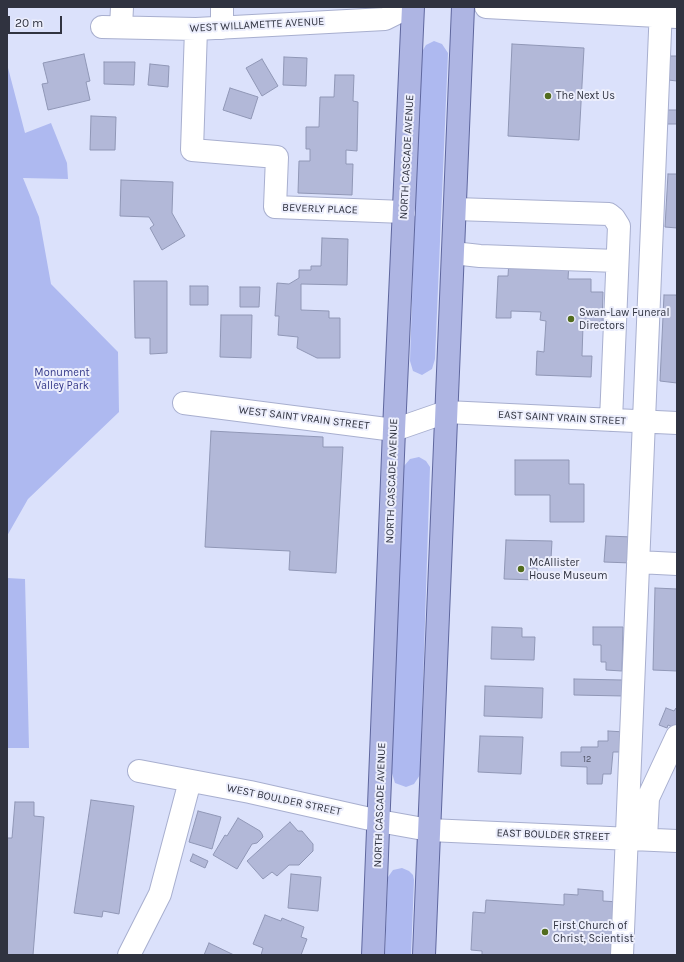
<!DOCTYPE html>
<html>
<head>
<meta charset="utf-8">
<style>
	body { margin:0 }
	#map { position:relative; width:684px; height:962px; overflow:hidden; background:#dbe1fb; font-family:Karla,sans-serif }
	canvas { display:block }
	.frame { position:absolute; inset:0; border:8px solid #303340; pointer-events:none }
	.scale { position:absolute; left:8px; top:16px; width:54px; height:18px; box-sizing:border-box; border:2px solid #303340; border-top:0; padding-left:5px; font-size:12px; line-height:14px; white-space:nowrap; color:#303340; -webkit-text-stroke:3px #eceefc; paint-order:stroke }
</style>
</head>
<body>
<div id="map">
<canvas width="684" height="962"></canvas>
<div class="frame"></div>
<div class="scale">20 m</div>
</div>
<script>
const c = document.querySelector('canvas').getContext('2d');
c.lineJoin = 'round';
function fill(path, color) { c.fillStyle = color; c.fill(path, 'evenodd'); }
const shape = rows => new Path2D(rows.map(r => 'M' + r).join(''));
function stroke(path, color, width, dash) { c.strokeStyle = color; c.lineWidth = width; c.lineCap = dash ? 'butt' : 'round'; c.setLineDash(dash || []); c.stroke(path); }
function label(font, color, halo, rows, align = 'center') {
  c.font = font + ' Karla,sans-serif'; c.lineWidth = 4; c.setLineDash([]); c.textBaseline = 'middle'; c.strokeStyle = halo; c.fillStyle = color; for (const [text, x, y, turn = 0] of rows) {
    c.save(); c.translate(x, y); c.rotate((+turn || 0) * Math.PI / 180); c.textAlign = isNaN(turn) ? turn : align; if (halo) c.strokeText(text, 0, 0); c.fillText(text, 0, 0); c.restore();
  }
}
fill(shape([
	[434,41,442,44,448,53,435,359,432,369,422,375,413,371,410,361,420,55,426,45],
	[7,64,25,133,51,123,67,163,68,179,23,178,39,217,51,284,118,352,119,412,28,499,7,536],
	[419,457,426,461,430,467,420,775,414,784,406,787,395,783,391,770,404,466,410,459],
	[7,578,25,579,29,748,7,748],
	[402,868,409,871,413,875,414,880,411,955,385,955,388,877,393,870]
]), '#aeb9f0');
const building = shape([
	[512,44,584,48,579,140,508,136,512,44],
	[84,54,90,81,86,82,90,100,48,110,42,84,48,83,43,63,84,54],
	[669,56,677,56,677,81,668,80,669,56],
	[284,57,307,58,306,86,283,85,284,57],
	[262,59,278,86,262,96,246,68,262,59],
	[104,62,135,62,134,85,104,84,104,62],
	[150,64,169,66,168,87,148,85,150,64],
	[335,75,354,75,353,101,358,102,357,151,346,150,346,164,353,164,352,195,298,193,299,161,310,161,310,149,306,149,306,127,319,127,320,97,334,97,335,75],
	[230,88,258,97,251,119,223,110,230,88],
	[664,110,677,110,677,124,664,124,664,110],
	[91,116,116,117,115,150,90,150,91,116],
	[668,174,677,174,677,228,665,227,668,174],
	[121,180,173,182,172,213,185,236,162,250,150,228,154,225,149,217,120,216,121,180],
	[322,238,348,239,347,285,301,284,301,310,329,311,329,318,340,318,340,358,317,358,297,348,298,337,278,335,279,316,275,316,277,283,289,284,299,278,299,270,311,270,311,266,321,266,322,238],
	[509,260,569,263,568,279,591,279,591,292,603,292,602,327,583,326,582,356,592,356,591,377,536,375,537,351,544,352,546,321,540,320,541,312,511,311,511,318,496,318,498,276,508,276,509,260],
	[134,281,167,281,167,353,150,354,150,338,135,338,134,281],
	[190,286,208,286,208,305,190,305,190,286],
	[240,287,260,287,259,307,240,307,240,287],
	[664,295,676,295,677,297,677,383,660,381,664,295],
	[221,315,252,315,251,358,220,357,221,315],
	[211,431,323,437,323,447,343,447,336,573,289,570,290,551,205,547,211,431],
	[515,460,569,460,569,484,584,484,584,522,550,522,550,495,515,495,515,460],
	[606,536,633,537,631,563,604,562,606,536],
	[506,540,552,541,551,559,537,559,537,580,504,579,506,540],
	[655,588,677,589,677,671,653,670,655,588],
	[492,627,522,628,522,637,535,637,534,660,491,659,492,627],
	[593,627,623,627,622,671,606,670,606,662,601,662,601,645,593,645,593,627],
	[574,679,623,680,623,696,574,695,574,679],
	[485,686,543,688,542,718,484,716,485,686],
	[666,708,674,711,676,708,677,708,677,729,668,725,667,728,659,725,666,708],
	[608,731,625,732,624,752,613,752,611,774,603,774,602,784,587,784,587,767,561,766,561,752,581,752,581,747,598,747,598,741,608,741,608,731],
	[480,736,523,737,521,774,478,772,480,736],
	[91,800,134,806,119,914,103,911,102,917,74,913,91,800],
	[15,802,34,802,34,816,44,817,33,955,7,955,7,838,12,838,15,802],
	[198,811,221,817,212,849,189,842,198,811],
	[238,818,260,831,262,834,263,837,257,843,252,844,237,869,213,855,225,835,227,836,238,818],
	[290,822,298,831,302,831,313,844,313,851,299,865,289,865,277,876,272,872,263,879,247,861,290,822],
	[193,854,208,861,205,868,190,861,193,854],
	[291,874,321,877,318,911,288,908,291,874],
	[578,889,603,891,603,901,619,902,616,955,482,955,482,951,471,950,473,912,485,913,486,900,564,905,564,894,578,895,578,889],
	[265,915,281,921,282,918,304,927,301,937,307,939,301,955,261,955,263,948,253,944,265,915],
	[209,943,234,955,204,955,209,943]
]);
fill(building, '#b2b8d8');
stroke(building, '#9097b6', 1);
const minor = shape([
	[222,7,222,28],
	[486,7,677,17],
	[102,27,196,29,385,19,409,7],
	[121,27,122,7],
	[196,29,192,150,277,157,275,207,404,212],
	[455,209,609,214,614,218,619,226,611,420],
	[453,253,480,256,617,261],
	[184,403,394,430,446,412,677,423],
	[638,562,677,564],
	[139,771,250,792,379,821,429,830,677,841],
	[646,839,648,798,677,736],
	[129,955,160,894,190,781],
	[622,955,661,7]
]);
const major = shape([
	[373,955,394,430,413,7],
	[424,955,463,7]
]);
stroke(minor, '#a8afcf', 24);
stroke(major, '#5f679e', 24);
stroke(minor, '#fff', 22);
stroke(major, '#aeb5e3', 22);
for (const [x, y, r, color] of [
	[548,96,4,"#526c1e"],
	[571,319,4,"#526c1e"],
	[521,569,4,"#526c1e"],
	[545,932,4,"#526c1e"]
]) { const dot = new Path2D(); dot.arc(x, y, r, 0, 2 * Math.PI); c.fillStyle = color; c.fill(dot); stroke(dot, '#eceefc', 1.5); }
label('9px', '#505466', null, [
	["12",587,759]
]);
label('11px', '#303340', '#eceefc', [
	["WEST WILLAMETTE AVENUE",257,25,-3],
	["NORTH CASCADE AVENUE",407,157,-87],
	["BEVERLY PLACE",320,209,2],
	["WEST SAINT VRAIN STREET",304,418,7],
	["EAST SAINT VRAIN STREET",562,418,3],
	["NORTH CASCADE AVENUE",392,481,-88],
	["WEST BOULDER STREET",284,800,12],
	["NORTH CASCADE AVENUE",380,805,-88],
	["EAST BOULDER STREET",553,835,2]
]);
label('11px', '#303340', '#eceefc', [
	["The Next Us",556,96],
	["Swan-Law Funeral",579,313],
	["Directors",579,326],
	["McAllister",529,563],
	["House Museum",529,576],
	["First Church of",553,926],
	["Christ, Scientist",553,939]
], 'left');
label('11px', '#343889', '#eceefc', [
	["Monument",62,373],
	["Valley Park",62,386]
]);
</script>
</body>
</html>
